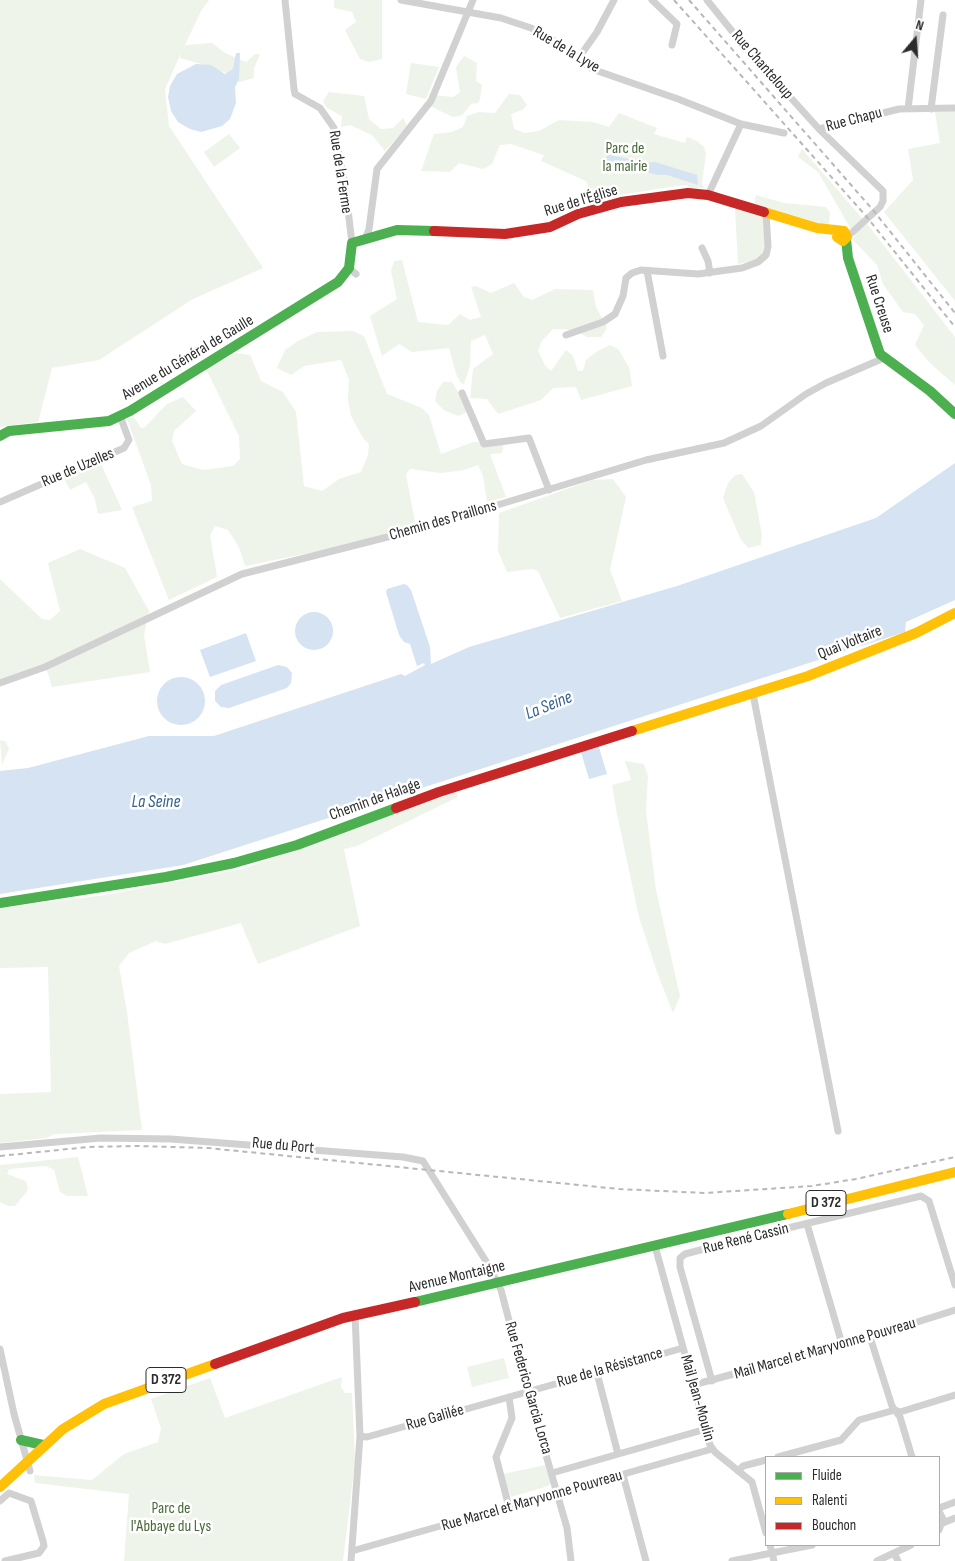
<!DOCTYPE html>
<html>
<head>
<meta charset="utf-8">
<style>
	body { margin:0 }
	#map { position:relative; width:955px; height:1561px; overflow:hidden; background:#fff; font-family:"Sofia Sans Condensed",sans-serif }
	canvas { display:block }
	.legend { position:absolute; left:765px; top:1456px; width:175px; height:90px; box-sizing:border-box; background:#fff; border:1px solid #ababab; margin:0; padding:6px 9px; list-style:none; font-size:15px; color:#2c2c2c }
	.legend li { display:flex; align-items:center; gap:10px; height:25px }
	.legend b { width:25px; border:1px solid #ababab }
	.north { position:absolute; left:890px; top:15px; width:50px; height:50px; -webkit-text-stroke:4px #fff; paint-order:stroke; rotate:18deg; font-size:14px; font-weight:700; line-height:20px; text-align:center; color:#2c2c2c }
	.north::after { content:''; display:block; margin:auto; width:18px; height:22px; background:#2c2c2c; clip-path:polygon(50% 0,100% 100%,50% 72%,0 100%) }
</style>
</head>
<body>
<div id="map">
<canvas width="955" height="1561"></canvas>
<ul class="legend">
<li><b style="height:6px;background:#4caf50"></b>Fluide</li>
<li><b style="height:6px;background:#ffc107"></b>Ralenti</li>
<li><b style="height:6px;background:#c62828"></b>Bouchon</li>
</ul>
<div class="north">N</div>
</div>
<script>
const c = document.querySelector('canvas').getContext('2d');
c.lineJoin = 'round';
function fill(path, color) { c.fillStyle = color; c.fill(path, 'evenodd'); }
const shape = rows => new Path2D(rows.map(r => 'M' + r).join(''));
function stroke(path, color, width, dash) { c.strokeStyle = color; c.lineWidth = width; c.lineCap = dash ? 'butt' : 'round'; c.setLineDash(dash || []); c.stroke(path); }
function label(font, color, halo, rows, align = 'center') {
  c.font = font + ' "Sofia Sans Condensed",sans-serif'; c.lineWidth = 5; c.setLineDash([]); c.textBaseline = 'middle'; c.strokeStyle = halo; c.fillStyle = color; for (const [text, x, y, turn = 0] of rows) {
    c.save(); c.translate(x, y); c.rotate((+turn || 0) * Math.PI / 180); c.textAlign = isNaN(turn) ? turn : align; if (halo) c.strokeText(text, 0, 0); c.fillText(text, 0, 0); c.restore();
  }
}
fill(shape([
	[0,0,209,0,201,11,185,45,212,43,225,53,246,62,255,54,260,54,254,69,254,78,239,82,226,73,208,66,180,58,181,53,165,89,169,126,263,268,193,299,99,360,52,368,38,422,0,427],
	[334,0,382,0,382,59,369,62,360,59,345,30,356,22,352,12,334,8],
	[464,56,477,63,476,81,482,85,480,99,478,103,471,104,462,115,453,117,430,106,433,95,453,97,460,92,456,67],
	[411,63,439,67,426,99,406,94],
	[329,92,364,96,369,119,381,129,393,128,403,118,407,126,385,151,372,135,350,125,341,127,342,116,327,108,323,101],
	[509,94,520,95,527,105,522,110,511,114,514,129,525,133,539,131,559,120,593,122,609,127,619,113,657,128,654,134,685,143,687,137,697,141,704,147,706,154,702,183,704,188,690,189,687,185,676,186,595,199,586,181,541,161,544,155,511,144,500,145,492,164,483,169,459,163,450,172,421,171,434,134,452,132,463,127,467,116,479,112,495,113],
	[955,111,955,301,884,212,913,180,908,149,940,143,935,112],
	[229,134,240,148,214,167,204,152],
	[802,149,868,225,955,337,955,385,930,363,915,345,924,325,915,314,903,312,883,284,877,265,852,239,855,236,818,172,798,157],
	[756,195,784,203,826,207,830,213,829,226,754,204],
	[735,208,763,217,765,250,763,256,757,260,738,264],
	[402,260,418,322,448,325,460,314,470,320,481,317,471,287,476,286,491,293,514,283,524,297,532,300,555,289,593,290,596,307,607,328,601,337,587,337,574,330,553,329,541,342,538,351,545,365,551,371,566,350,573,356,578,371,583,371,586,360,596,352,610,345,618,349,629,367,632,386,581,400,576,387,553,388,541,400,498,414,487,399,470,398,473,369,493,354,485,335,471,341,470,366,464,384,461,383,456,374,449,348,412,352,399,344,382,356,370,316,397,299,391,271,394,261],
	[353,331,364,336,387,394,422,408,429,415,441,454,473,442,504,442,502,453,490,454,506,497,487,502,483,476,478,465,464,470,441,473,410,469,406,474,416,528,363,542,245,566,239,547,228,530,215,526,210,535,217,577,169,600,132,507,152,501,151,485,127,419,134,417,141,428,145,427,167,404,183,397,196,411,174,431,172,441,182,464,203,470,233,466,240,459,239,436,206,369,236,353,250,355,261,381,283,392,296,412,304,486,322,491,339,479,361,472,368,455,369,444,363,438,351,416,348,400,349,380,341,360,304,366,291,375,277,368,285,350,298,341,317,332],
	[443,382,452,382,470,411,458,416,444,410,435,401,437,391],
	[100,462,122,510,98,514,95,499,86,482,70,490,64,478],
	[742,474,754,492,762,535,761,545,748,548,740,538,723,498,728,483,735,475],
	[613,479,626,497,610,570,622,601,560,618,538,571,532,569,507,572,498,551,499,513,592,480],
	[80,549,125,568,149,611,144,635,150,672,52,687,46,667,0,685,0,579,42,619,50,620,60,611,48,563],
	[0,740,6,742,9,749,2,765],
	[625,761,644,764,648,776,646,811,656,890,680,996,673,1013,657,972,639,917,617,814,612,785,631,780],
	[456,792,458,797,357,846,344,849,360,926,258,964,241,923,165,944,156,941,129,953,119,966,127,1012,142,1130,55,1134,46,1138,0,1143,0,1094,51,1092,48,967,0,968,0,908,106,895,242,869],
	[78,1157,88,1196,67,1196,60,1192,54,1170,46,1166,9,1169,7,1174,26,1181,28,1190,15,1206,8,1206,0,1202,0,1165],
	[504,1358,509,1378,472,1387,467,1367],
	[342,1377,341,1387,345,1393,352,1393,355,1461,343,1561,124,1561,129,1494,35,1483,34,1475,92,1480,124,1454,158,1442,161,1428,151,1399,210,1378,225,1418],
	[545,1465,551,1483,548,1486,511,1497,503,1474]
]), '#eef4ea');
fill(shape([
	[236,53,240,53,239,79,235,87,236,103,230,119,222,126,201,132,190,129,178,122,171,111,168,97,170,86,177,74,196,64,211,65,225,74,233,69],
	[607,154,645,163,655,162,697,175,698,185,667,175,657,175,606,160],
	[955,463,955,600,906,622,905,632,183,865,0,894,0,771,28,768,149,736,214,736,401,674,405,676,425,665,424,663,417,666,410,644,404,642,399,635,386,592,387,589,404,584,407,585,411,590,430,647,431,664,469,647,677,586,876,518],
	'295 631a19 19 0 1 1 38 0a19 19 0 1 1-38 0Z',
	[246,633,256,661,210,677,200,650],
	[278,665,287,667,292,673,291,683,287,688,229,708,221,707,215,701,215,691,221,685],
	'157 701a24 24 0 1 1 48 0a24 24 0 1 1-48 0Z',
	[598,744,607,774,589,779,580,749]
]), '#d5e3f2');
stroke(shape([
	[285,0,294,89,295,94,320,108,334,128,345,185,352,243],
	[401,0,501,18,531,28,553,40,592,69,678,99,741,124,784,133],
	[652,0,677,24,672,45],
	[707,0,744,46,819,129],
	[578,59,597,32,614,0],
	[908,109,921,0],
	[931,109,943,15],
	[708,195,741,124],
	[847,237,880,207,883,201,883,191,819,129,899,109,955,108],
	[365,239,369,229,377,169,431,101,473,0],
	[702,248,708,261,710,273],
	[349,268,356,274],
	[647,271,663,356],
	[566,335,603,322,615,314,623,296,626,278,632,273,641,270,698,274,742,268,758,262,766,255,768,247,766,213],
	[462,393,484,444,529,438,549,490],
	[0,502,124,448,129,440,120,416],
	[0,683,45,667,242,574,415,530,646,460,724,443,761,426,806,394,826,383,884,358],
	[753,694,838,1131],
	[0,1147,101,1138,171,1139,403,1157,423,1161,489,1266,501,1290,527,1389,567,1528,571,1561],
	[807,1224,842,1344],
	[655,1246,710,1445,715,1452,752,1482,766,1533],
	[870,1337,892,1406,900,1417,912,1457],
	[0,1349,14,1414,30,1471],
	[597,1373,618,1454],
	[712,1381,680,1267,680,1258,685,1254,738,1240,921,1196,929,1201,955,1285],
	[693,1385,870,1337,955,1310],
	[509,1397,512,1418,496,1457,509,1507],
	[360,1436,367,1437,683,1348],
	[778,1457,841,1440,859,1420,895,1410,900,1412,955,1395],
	[738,1471,743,1466,766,1460],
	[552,1473,706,1429],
	[623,1475,646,1561],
	[0,1501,9,1493,31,1501,43,1541,44,1546,39,1553,5,1561],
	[939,1508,955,1502],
	[939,1511,943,1519,939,1530],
	[943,1523,955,1518],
	[770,1545,774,1561],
	[352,1551,712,1449],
	[894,1553,898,1561],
	[351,1561,360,1436,355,1314],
	[732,1561,812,1545],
	[877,1561,911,1545]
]), '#d1d1d1', 7);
stroke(shape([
	[846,239,848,258,880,354,930,391,955,414],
	[0,436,9,431,109,421,130,411,338,282,349,268,352,243,397,230,434,231],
	[0,903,166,877,234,863,297,845,396,808],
	[415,1302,788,1214],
	[21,1440,43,1445]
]), '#4caf50', 10);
stroke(shape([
	[764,212,817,228,844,231,847,237,843,241,837,237,841,231],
	[632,731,808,676,916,633,955,613],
	[788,1214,955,1172],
	[0,1487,63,1429,104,1404,215,1364]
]), '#ffc107', 10);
stroke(shape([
	[434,231,505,234,550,227,578,214,621,202,688,193,708,195,764,212],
	[396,808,439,792,632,731],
	[215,1364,343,1318,415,1302]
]), '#c62828', 10);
stroke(shape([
	[674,0,866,216,955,327],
	[689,0,873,210,955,313],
	[0,1156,88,1147,138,1146,208,1148,619,1189,704,1193,812,1186,856,1179,955,1157]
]), '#b8b8b8', 2, [5, 4]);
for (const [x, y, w] of [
	[826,1203,40],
	[166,1380,40]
]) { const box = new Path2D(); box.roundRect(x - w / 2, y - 12.5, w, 25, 4); c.fillStyle = '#fff'; c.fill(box); stroke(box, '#2c2c2c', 1); }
label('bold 15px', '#2c2c2c', null, [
	["D 372",826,1203],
	["D 372",166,1380]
]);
label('16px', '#2c2c2c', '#fff', [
	["Rue de la Lyve",566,50,31],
	["Rue Chanteloup",762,65,49],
	["Rue Chapu",854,120,-15],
	["Rue de la Ferme",340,172,81],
	["Rue de l'Église",581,201,-17],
	["Rue Creuse",879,304,72],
	["Avenue du Général de Gaulle",188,358,-31],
	["Rue de Uzelles",78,468,-23],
	["Chemin des Praillons",443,521,-16],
	["Quai Voltaire",850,643,-22],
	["Chemin de Halage",375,800,-20],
	["Rue du Port",283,1146,5],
	["Rue René Cassin",746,1239,-14],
	["Avenue Montaigne",457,1277,-13],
	["Mail Marcel et Maryvonne Pouvreau",825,1349,-16],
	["Rue de la Résistance",610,1368,-16],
	["Rue Federico Garcia Lorca",528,1388,74],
	["Mail Jean-Moulin",697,1398,74],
	["Rue Galilée",435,1418,-16],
	["Rue Marcel et Maryvonne Pouvreau",532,1501,-16]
]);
label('16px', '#486a38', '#fff', [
	["Parc de",625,149],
	["la mairie",625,167],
	["Parc de",171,1509],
	["l'Abbaye du Lys",171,1527]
]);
label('italic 18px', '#376292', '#fff', [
	["La Seine",549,706,-22],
	["La Seine",156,802]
]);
</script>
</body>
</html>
